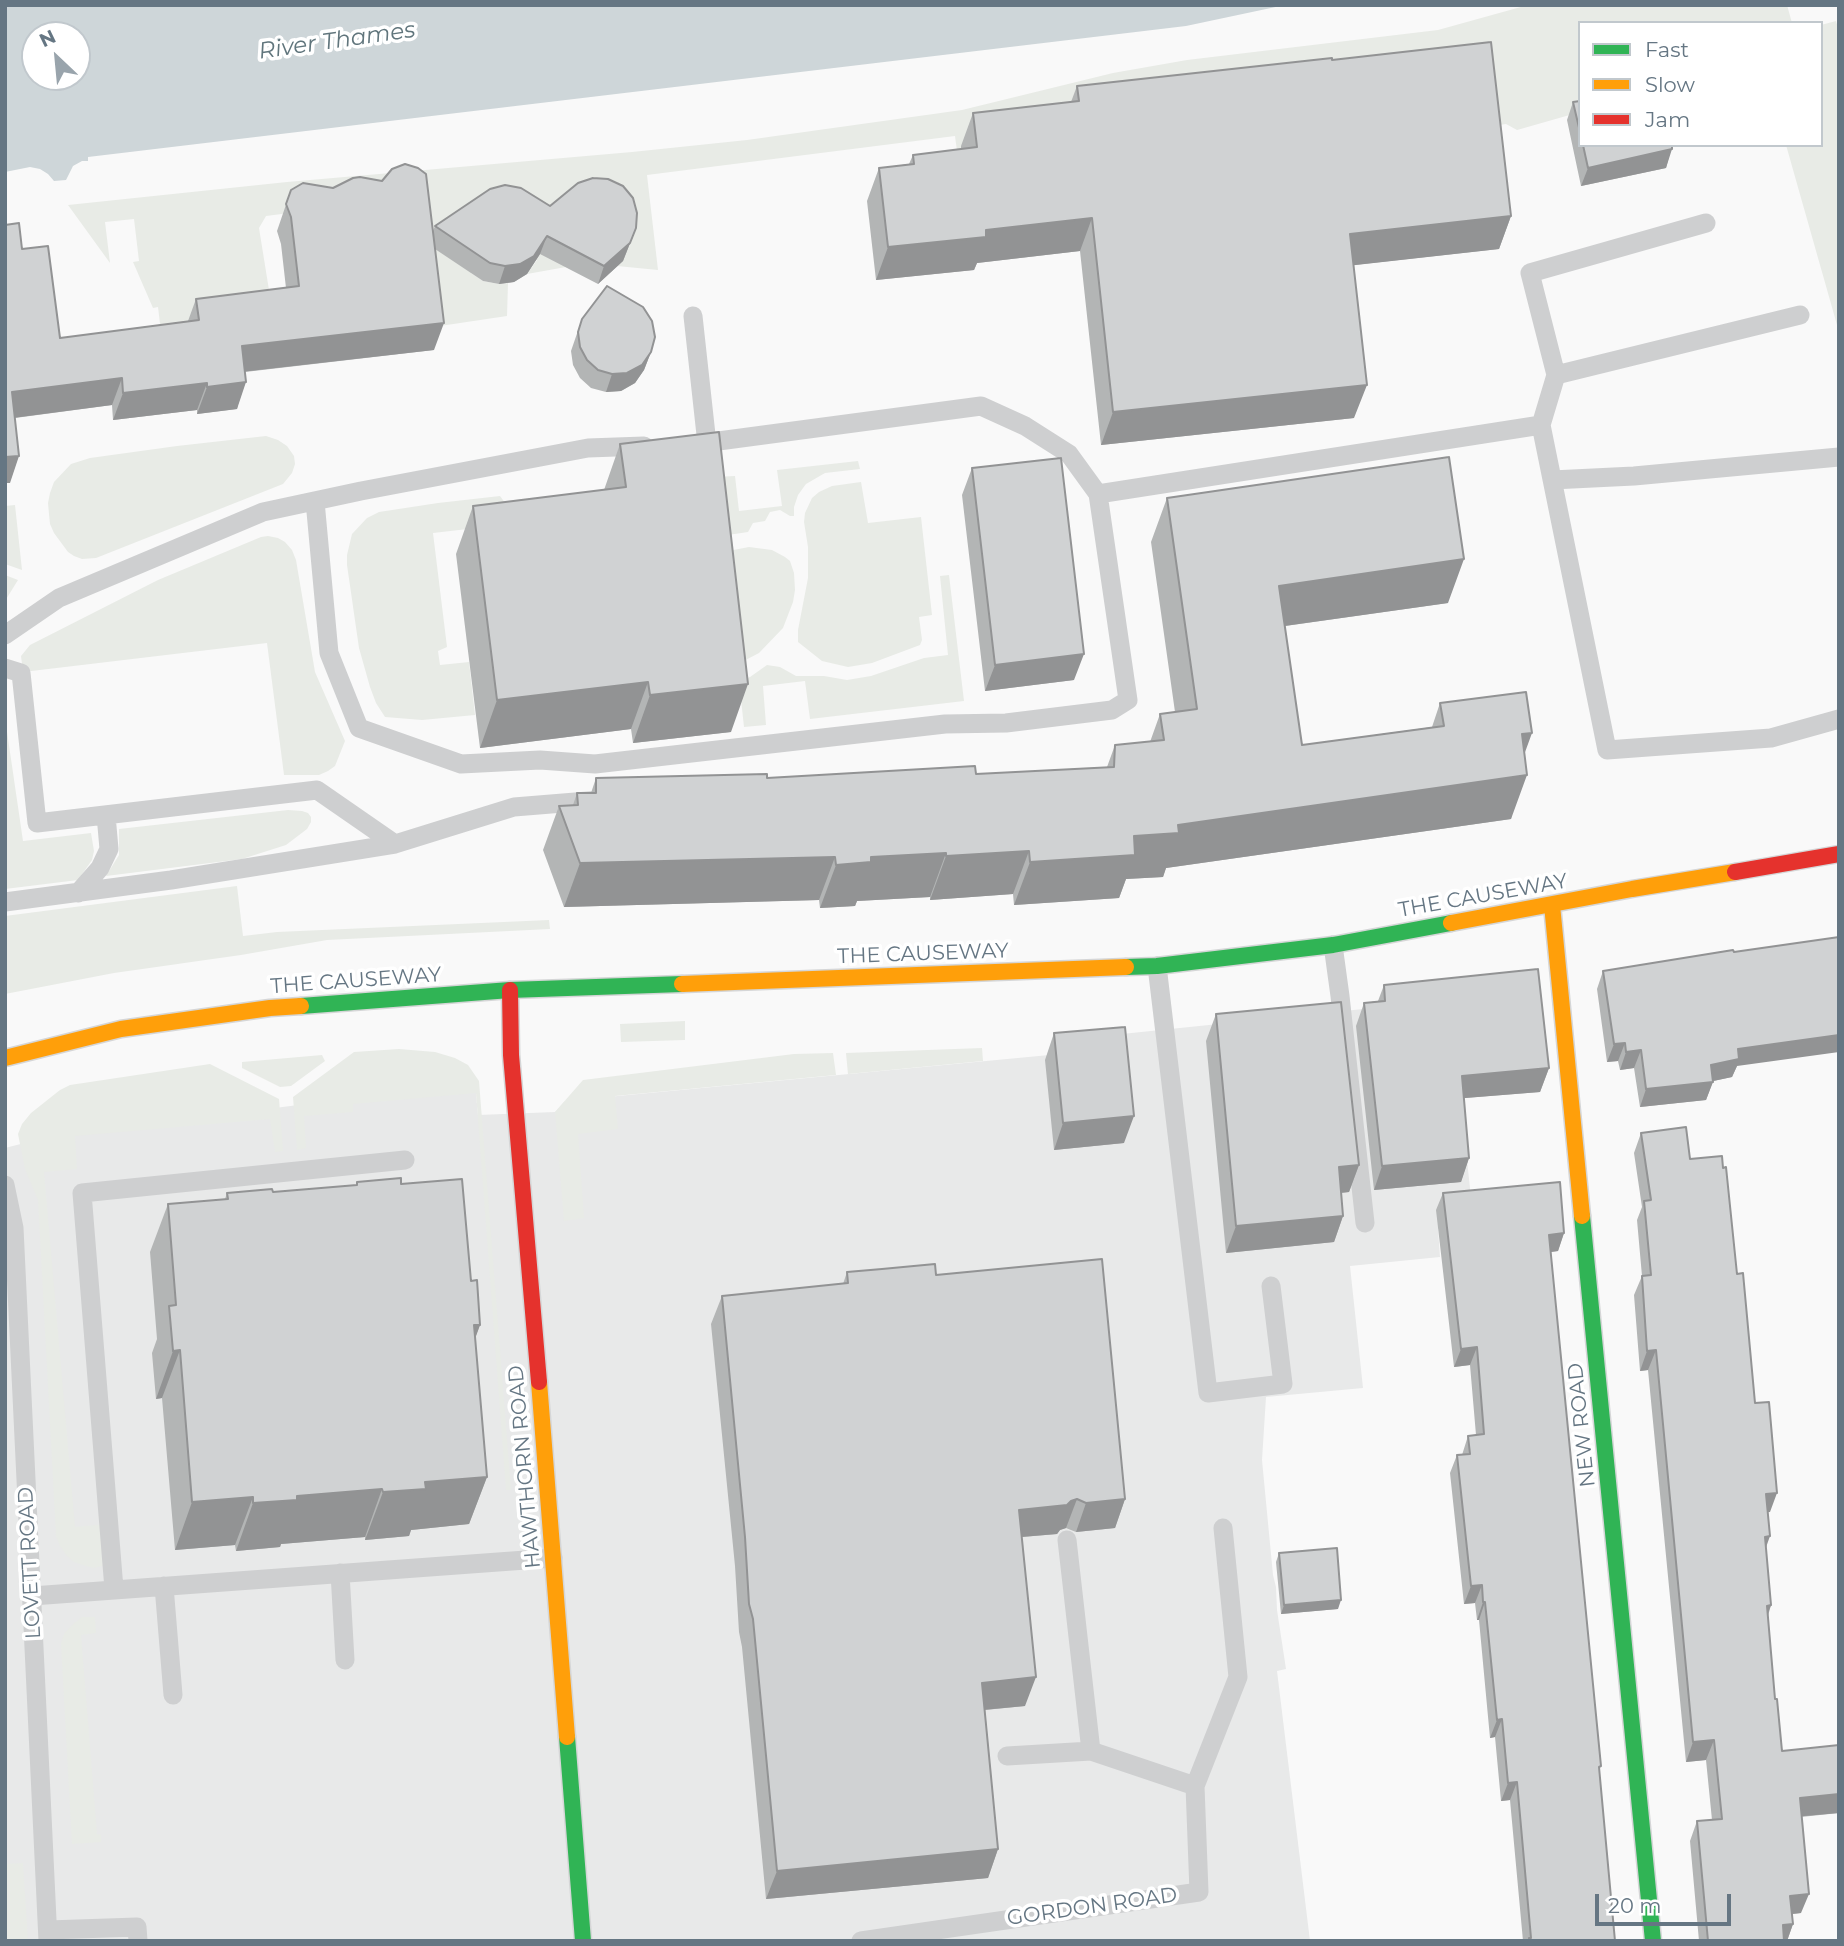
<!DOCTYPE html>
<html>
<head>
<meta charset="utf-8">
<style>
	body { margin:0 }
	#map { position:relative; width:1844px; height:1946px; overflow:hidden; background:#f9f9f9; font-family:Montserrat,sans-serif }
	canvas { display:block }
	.frame { position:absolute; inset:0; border:7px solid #657683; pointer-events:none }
	.legend { position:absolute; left:1578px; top:21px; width:245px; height:126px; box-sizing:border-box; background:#fff; border:2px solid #c1c8cd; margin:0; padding:9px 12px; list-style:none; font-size:21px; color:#657683 }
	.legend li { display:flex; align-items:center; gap:14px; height:35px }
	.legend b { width:35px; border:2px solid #c1c8cd }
	.north { position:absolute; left:21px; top:21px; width:70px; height:70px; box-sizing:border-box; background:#fff; border:2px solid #c1c8cd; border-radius:50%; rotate:334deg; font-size:19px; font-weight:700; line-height:28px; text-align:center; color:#657683 }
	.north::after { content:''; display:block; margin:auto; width:24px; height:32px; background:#99a4ac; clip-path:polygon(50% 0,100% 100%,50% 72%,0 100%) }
	.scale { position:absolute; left:1595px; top:1894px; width:136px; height:32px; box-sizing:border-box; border:4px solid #657683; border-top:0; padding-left:9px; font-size:21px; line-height:24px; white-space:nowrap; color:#657683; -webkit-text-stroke:5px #fff; paint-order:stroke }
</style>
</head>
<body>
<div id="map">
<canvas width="1844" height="1946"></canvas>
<div class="frame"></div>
<ul class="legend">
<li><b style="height:9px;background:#30b455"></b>Fast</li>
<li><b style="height:9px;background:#ff9f0a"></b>Slow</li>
<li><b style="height:9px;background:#e5322d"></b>Jam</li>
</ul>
<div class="north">N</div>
<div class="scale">20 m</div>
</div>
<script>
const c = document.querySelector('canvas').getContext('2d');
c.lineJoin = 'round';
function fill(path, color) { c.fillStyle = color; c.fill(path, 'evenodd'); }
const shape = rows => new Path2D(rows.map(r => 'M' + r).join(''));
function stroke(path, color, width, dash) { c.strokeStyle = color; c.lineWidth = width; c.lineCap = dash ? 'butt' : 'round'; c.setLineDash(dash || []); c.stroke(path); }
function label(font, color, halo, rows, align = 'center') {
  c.font = font + ' Montserrat,sans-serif'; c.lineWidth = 7; c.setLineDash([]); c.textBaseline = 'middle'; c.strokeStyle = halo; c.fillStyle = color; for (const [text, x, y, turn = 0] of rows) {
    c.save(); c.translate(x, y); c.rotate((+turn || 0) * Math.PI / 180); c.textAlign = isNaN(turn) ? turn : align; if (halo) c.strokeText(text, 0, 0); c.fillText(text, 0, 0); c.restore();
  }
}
fill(shape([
	[1450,1000,1474,1226,1438,1229,1440,1257,1350,1266,1363,1388,1266,1397,1262,1460,1273,1575,1276,1587,1277,1610,1286,1669,1277,1671,1310,1941,5,1941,5,1148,44,1138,475,1082,478,1115,555,1112,565,1101,1123,1048,1122,1034]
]), '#e8e9e9');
fill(shape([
	[1528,5,1787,5,1792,23,1580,23,1580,112,1517,130,1506,124,1486,127,962,146,965,180,961,181,955,136,647,175,658,270,617,266,556,256,566,267,527,274,537,260,471,273,483,281,499,284,508,283,507,316,440,326,407,198,266,216,259,228,273,315,161,332,158,307,153,308,133,262,139,261,134,219,105,222,110,263,68,205,287,182,632,152,747,140,962,110,1113,73,1187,60,1438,30],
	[1836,21,1839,31,1839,332,1786,145,1821,145,1821,25],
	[266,436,278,440,287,446,294,456,295,464,292,473,283,484,96,558,82,559,74,556,68,552,54,533,50,524,49,514,48,503,50,493,54,482,71,464,90,458,177,446],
	[858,461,860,469,825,473,806,484,798,495,794,507,794,516,790,516,780,510,770,512,765,521,753,523,748,532,721,536,714,477,735,476,739,511,782,506,777,470],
	[861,482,868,523,921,517,932,615,919,617,922,640,920,645,872,663,848,667,822,661,798,642,798,630,808,578,808,547,804,522,805,513,812,498,819,492,832,486],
	[500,496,520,523,433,533,447,647,438,651,440,665,469,662,475,715,422,720,385,717,376,703,370,687,359,648,347,565,347,555,352,534,367,518,379,512,438,503],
	[15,505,22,570,5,564,5,506],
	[268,536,278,538,285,542,292,550,296,560,315,672,345,741,335,766,328,771,319,775,284,775,267,643,23,672,21,656,30,645,158,580,261,537],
	[749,547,772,550,785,557,790,561,794,573,795,590,793,602,783,628,759,653,736,665,723,552],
	[5,575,18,580,5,601],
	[949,575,964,701,810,719,805,681,763,686,766,725,744,727,739,681,750,677,767,665,780,667,796,676,824,676,847,680,871,676,924,658,948,655,940,576],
	[5,718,23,841,91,833,94,851,92,860,78,880,5,889],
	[288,810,302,811,308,813,311,817,311,822,307,829,286,845,242,859,106,876,119,855,119,829],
	[237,886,243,936,277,932,549,920,550,929,327,940,241,955,114,973,5,994,5,916],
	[685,1021,685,1040,621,1042,620,1024],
	[982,1048,983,1061,848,1074,846,1053],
	[399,1049,435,1052,455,1058,468,1065,479,1081,511,1490,506,1490,476,1093,353,1104,353,1112,304,1116,306,1148,297,1150,293,1097,354,1052],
	[833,1053,836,1075,615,1096,618,1129,578,1134,584,1218,564,1221,555,1112,583,1080,794,1054],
	[322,1055,325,1061,291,1086,280,1087,242,1068,242,1062],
	[210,1064,279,1099,283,1151,275,1152,270,1119,75,1136,77,1169,44,1172,75,1527,107,1524,105,1565,94,1568,86,1566,74,1562,67,1556,60,1546,56,1536,38,1200,25,1169,18,1134,22,1124,31,1113,60,1090,70,1085],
	[82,1617,95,1617,96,1633,81,1635,97,1834,101,1835,101,1842,72,1844,61,1644,64,1634,71,1626],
	[23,1863,28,1941,5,1941,5,1864]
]), '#e8ebe6');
fill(shape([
	[5,5,1285,5,1186,26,88,157,88,161,82,161,73,166,66,180,54,181,48,174,40,169,30,167,5,172],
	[35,35,77,35,77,77,35,77]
]), '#ced6d9');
const fast = shape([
	[1126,967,1157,966,1333,945,1451,923],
	[301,1006,510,990,682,984],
	[1582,1216,1653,1941],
	[567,1737,583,1941]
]);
const slow = shape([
	[1552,905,1582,1216],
	[1451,923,1632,889,1735,872],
	[682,984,1126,967],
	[5,1058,121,1029,270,1008,301,1006],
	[539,1382,567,1737]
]);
const jam = shape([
	[1735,872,1839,854],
	[510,990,511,1055,539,1382]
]);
stroke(fast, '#d5d6d7', 19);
stroke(slow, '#d5d6d7', 19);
stroke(jam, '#d5d6d7', 19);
stroke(shape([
	[693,316,707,444],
	[1556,375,1530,273,1706,223],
	[1541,425,1607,750,1771,738,1839,719],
	[1552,480,1634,476,1839,457],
	[1098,494,1541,425,1556,375,1800,315],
	[315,501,329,653,359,728,461,764,540,760,595,764,945,724,1006,723,1112,710,1128,700,1098,494,1069,454,1025,426,981,406,696,444],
	[5,635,59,598,263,512,361,491,588,448,644,446],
	[5,668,21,673,37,823,317,790,395,844],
	[78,893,100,868,109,849,106,815],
	[5,902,171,880,395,844,514,807,600,800],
	[1333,945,1340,996,1365,1223],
	[1157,966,1208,1393,1283,1384,1271,1286],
	[5,1185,14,1228,48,1941],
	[1067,1540,1091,1751],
	[340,1573,345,1660],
	[164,1586,173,1695],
	[114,1589,82,1193,405,1160],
	[32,1596,553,1558],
	[1007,1756,1091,1751,1195,1786],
	[48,1930,137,1927,138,1941],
	[861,1941,1199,1892,1195,1786,1238,1677,1223,1528]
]), '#cecfd0', 19);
stroke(fast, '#30b455', 16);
stroke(slow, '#ff9f0a', 16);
stroke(jam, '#e5322d', 16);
fill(shape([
	[1332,60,1511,216,1499,249,1354,265,1354,418,1101,445,1080,251,977,263,974,270,876,280,867,201,879,168,909,164,913,155,961,149,961,146,973,113,1071,102,1077,86],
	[1580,101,1580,145,1672,145,1666,168,1581,186,1567,120,1573,102],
	[291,190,433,231,435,226,550,206,636,228,623,261,598,284,540,254,527,274,514,282,499,284,483,281,435,249,434,350,245,372,237,409,197,414,197,410,113,420,112,405,15,418,10,483,22,249,60,338,188,321,196,299,286,288,281,244,277,231],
	[582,319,651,352,644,370,635,383,621,391,606,392,591,388,580,378,573,365,571,351],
	[620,444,731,732,633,743,631,729,480,748,456,554,473,506,604,490],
	[972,468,1074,680,985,691,962,495],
	[1167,498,1448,603,1285,626,1302,745,1432,727,1440,703,1524,754,1511,819,1166,868,1163,877,1126,879,1119,898,1014,905,1013,894,930,900,930,897,857,901,855,906,820,908,819,900,564,907,543,850,559,806,573,805,577,793,591,793,596,778,767,778,976,774,1107,767,1115,745,1150,742,1160,714,1175,712,1151,542],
	[1603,971,1737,1066,1732,1077,1713,1081,1706,1100,1640,1107,1634,1068,1620,1070,1618,1061,1607,1062,1597,989],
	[1384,985,1549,1068,1540,1092,1464,1098,1469,1158,1461,1182,1374,1190,1356,1026,1364,1003,1378,1001],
	[1216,1014,1359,1165,1349,1192,1341,1193,1343,1216,1334,1242,1226,1253,1206,1041],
	[1054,1033,1124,1143,1054,1150,1045,1060],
	[1641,1133,1690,1159,1737,1274,1770,1512,1768,1512,1766,1548,1771,1605,1768,1616,1775,1699,1782,1751,1839,1813,1801,1817,1801,1913,1792,1914,1793,1924,1787,1941,1699,1941,1690,1841,1697,1821,1712,1820,1706,1760,1686,1762,1648,1370,1640,1371,1634,1295,1642,1276,1637,1220,1642,1207,1634,1153],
	[357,1182,401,1184,471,1281,480,1325,475,1338,487,1477,469,1524,411,1530,409,1536,365,1540,365,1537,281,1544,280,1547,236,1551,235,1545,175,1550,162,1398,156,1399,152,1353,157,1339,150,1252,168,1204,225,1199,227,1193,273,1192,356,1185],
	[1443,1193,1564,1233,1558,1251,1551,1252,1615,1941,1523,1941,1510,1800,1501,1801,1495,1737,1490,1738,1479,1620,1477,1620,1475,1603,1464,1604,1450,1473,1457,1455,1462,1455,1468,1436,1476,1435,1470,1365,1454,1367,1436,1210],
	[847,1272,936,1275,1125,1499,1115,1528,1076,1532,1066,1528,1060,1530,1057,1534,1022,1537,1025,1706,985,1710,998,1849,988,1878,766,1899,742,1647,739,1632,735,1566,711,1324,722,1296,843,1284],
	[1279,1553,1338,1609,1281,1614,1276,1562]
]), '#b3b5b5');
fill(shape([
	[1672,149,1666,168,1581,186,1588,168],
	[1511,216,1499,249,1338,267,1350,234],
	[1092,218,1080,251,977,263,974,270,876,280,888,247,986,230],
	[636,228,623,261,598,284,604,266],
	[547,236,540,254,527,274,514,282,499,284,505,266],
	[444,323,434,350,232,373,242,346],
	[651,352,644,370,635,383,621,391,606,392,612,374],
	[122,378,112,405,5,419,12,392],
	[246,382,237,409,197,414,207,387],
	[207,383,197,410,113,420,123,393],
	[1367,385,1354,418,1101,445,1113,412],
	[19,456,10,483,5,483,5,457],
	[1464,559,1448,603,1263,629,1279,586],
	[1084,654,1074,680,985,691,995,665],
	[648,682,631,729,480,748,497,700],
	[748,684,731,732,633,743,650,695],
	[1532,733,1516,777,1522,734],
	[1527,775,1511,819,1166,868,1163,877,1126,879,1119,898,1014,905,1030,862,1178,825],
	[1029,851,1013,894,930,900,946,856],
	[946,853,930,897,857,901,855,906,820,908,836,865,871,857],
	[835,857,819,900,564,907,580,863],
	[1839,1035,1839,1052,1737,1066,1732,1077,1704,1083,1711,1065,1738,1049],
	[1625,1043,1618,1061,1607,1062,1614,1044],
	[1641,1050,1634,1068,1620,1070,1626,1052],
	[1549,1068,1540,1092,1453,1099,1462,1076],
	[1713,1082,1706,1100,1640,1107,1646,1089],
	[1134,1116,1124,1143,1054,1150,1063,1123],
	[1469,1158,1461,1182,1374,1190,1382,1166],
	[1359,1165,1349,1192,1329,1194,1339,1167],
	[1343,1216,1334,1242,1226,1253,1236,1226],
	[1564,1233,1558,1251,1543,1253,1549,1235],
	[474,1325,480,1325,463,1372],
	[1477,1347,1470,1365,1454,1367,1461,1349],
	[180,1350,162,1398,156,1399,173,1351],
	[1656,1350,1648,1370,1640,1371,1647,1351],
	[487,1477,469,1524,411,1530,409,1536,365,1540,383,1492,425,1482],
	[382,1489,365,1537,281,1544,280,1547,236,1551,253,1503,297,1496],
	[1777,1493,1770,1512,1759,1513,1766,1494],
	[253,1497,235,1545,175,1550,192,1502],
	[1077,1499,1066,1528,1060,1530,1057,1534,1009,1538,1019,1510],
	[1125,1499,1115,1528,1076,1532,1086,1503],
	[1770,1536,1763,1556,1765,1537],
	[1482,1585,1475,1603,1464,1604,1471,1586],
	[1341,1600,1338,1609,1281,1614,1284,1605],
	[1483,1602,1485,1602,1479,1620,1477,1620],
	[1771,1605,1764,1625,1767,1606],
	[1036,1677,1025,1706,972,1711,982,1683],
	[1502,1719,1495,1737,1490,1738,1497,1720],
	[1714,1740,1706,1760,1686,1762,1693,1742],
	[1517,1782,1510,1800,1501,1801,1508,1783],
	[1839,1794,1839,1813,1793,1817,1800,1798],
	[998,1849,988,1878,766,1899,777,1871],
	[1809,1894,1801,1913,1783,1915,1790,1896],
	[1793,1924,1787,1941,1777,1941,1783,1925]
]), '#929394');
const building = shape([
	[1491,42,1511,216,1350,234,1367,385,1113,412,1092,218,986,230,986,237,888,247,879,168,914,164,913,155,977,147,973,113,1079,101,1077,86,1332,58,1332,60,1491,42],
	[1580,101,1580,132,1573,102,1580,101],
	[1583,145,1672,145,1672,149,1588,168,1583,145],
	[405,164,418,168,426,174,444,323,242,346,246,382,207,387,207,383,123,393,122,378,12,392,19,456,5,457,5,225,19,223,22,249,48,246,60,338,199,320,196,299,299,286,291,217,286,204,291,190,303,183,333,188,353,178,360,177,382,181,392,169,405,164],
	[593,178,608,179,623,186,633,198,637,213,636,228,630,243,604,266,547,236,534,256,520,264,505,266,490,263,435,226,490,189,505,185,521,188,550,206,578,183,593,178],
	[607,286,643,307,652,321,655,337,651,352,642,365,627,373,612,374,598,370,587,360,580,347,578,332,582,319,607,286],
	[719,432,748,684,650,695,648,682,497,700,473,506,626,487,620,444,719,432],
	[1449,457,1464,559,1279,586,1302,745,1444,726,1440,703,1526,692,1532,733,1522,734,1527,775,1178,825,1179,833,1134,836,1135,855,1030,862,1029,851,946,856,946,853,871,857,871,862,836,865,835,857,580,863,559,806,578,805,577,793,596,793,596,778,767,774,767,778,975,766,976,774,1114,767,1115,745,1164,740,1160,714,1197,709,1167,498,1449,457],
	[1061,458,1084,654,995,665,972,468,1061,458],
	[1839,937,1839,1035,1738,1049,1739,1059,1711,1065,1713,1082,1646,1089,1641,1050,1626,1052,1625,1043,1614,1044,1603,971,1733,950,1734,952,1839,937],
	[1538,969,1549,1068,1462,1076,1469,1158,1382,1166,1364,1003,1385,1001,1384,985,1538,969],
	[1341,1002,1359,1165,1339,1167,1343,1216,1236,1226,1216,1014,1341,1002],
	[1125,1027,1134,1116,1063,1123,1054,1033,1125,1027],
	[1686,1127,1690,1159,1722,1156,1723,1168,1726,1167,1737,1274,1743,1273,1755,1403,1769,1402,1777,1493,1766,1494,1770,1536,1765,1537,1771,1605,1767,1606,1775,1699,1777,1699,1782,1751,1839,1745,1839,1794,1800,1798,1809,1894,1790,1896,1793,1924,1783,1925,1784,1941,1708,1941,1697,1821,1722,1819,1714,1740,1693,1742,1656,1350,1647,1351,1642,1276,1651,1275,1644,1201,1651,1200,1641,1133,1686,1127],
	[401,1178,401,1184,462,1179,471,1281,477,1280,480,1325,474,1325,487,1477,425,1482,426,1489,383,1492,382,1489,297,1496,297,1500,253,1503,253,1497,192,1502,180,1350,173,1351,169,1306,176,1305,168,1204,228,1199,227,1193,272,1189,273,1192,357,1185,357,1182,401,1178],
	[1560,1182,1564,1233,1549,1235,1601,1766,1599,1767,1615,1941,1529,1941,1529,1938,1531,1938,1517,1782,1508,1783,1502,1719,1497,1720,1485,1602,1483,1602,1482,1585,1471,1586,1457,1455,1470,1454,1468,1436,1484,1434,1477,1347,1461,1349,1443,1193,1560,1182],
	[1102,1259,1125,1499,1086,1503,1077,1499,1071,1501,1067,1505,1019,1510,1036,1677,982,1683,998,1849,777,1871,753,1619,749,1604,745,1537,722,1296,848,1283,847,1272,882,1269,935,1264,936,1275,1102,1259],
	[1337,1548,1341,1600,1284,1605,1279,1553,1337,1548]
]);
fill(building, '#d0d2d3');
stroke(building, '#929394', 2);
label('21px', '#657683', '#fff', [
	["THE CAUSEWAY",1483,896,-10],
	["THE CAUSEWAY",923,954,-2],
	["THE CAUSEWAY",356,981,-4],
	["NEW ROAD",1582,1425,-96],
	["HAWTHORN ROAD",525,1467,-95],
	["LOVETT ROAD",30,1563,-93],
	["GORDON ROAD",1092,1907,-8]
]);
label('italic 23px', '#60757c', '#fff', [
	["River Thames",337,41,-8]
]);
</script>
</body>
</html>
